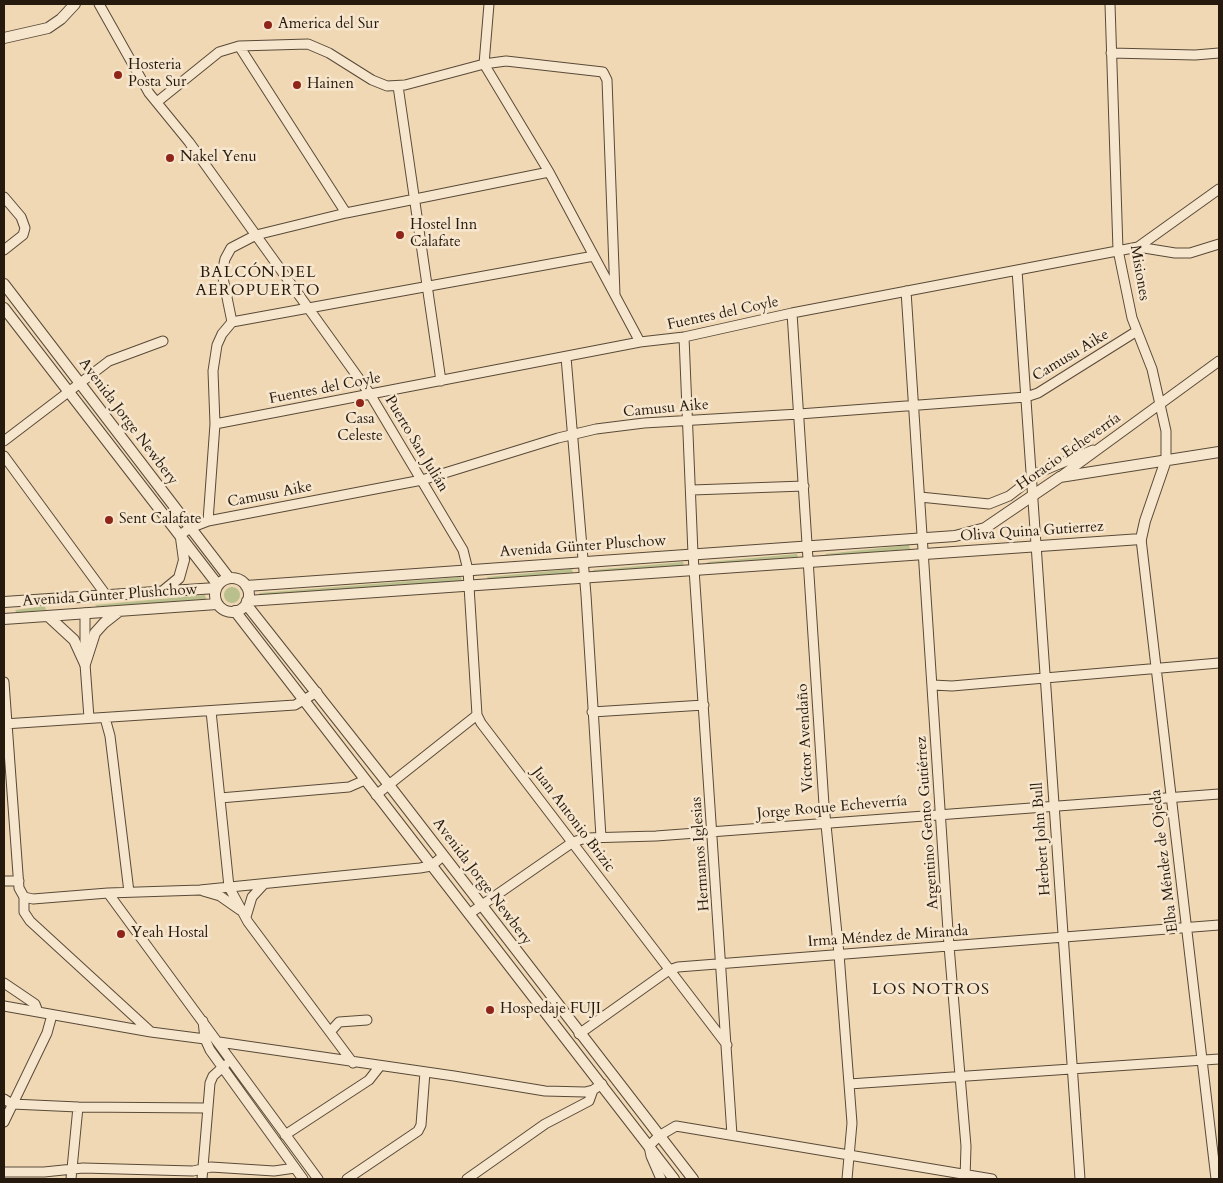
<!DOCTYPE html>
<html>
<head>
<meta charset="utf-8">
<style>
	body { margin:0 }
	#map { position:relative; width:1223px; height:1183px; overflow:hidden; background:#f1d8b4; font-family:Cardo,serif }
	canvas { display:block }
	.frame { position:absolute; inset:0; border:5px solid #261a0e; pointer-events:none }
</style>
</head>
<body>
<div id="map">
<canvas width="1223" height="1183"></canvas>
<div class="frame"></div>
</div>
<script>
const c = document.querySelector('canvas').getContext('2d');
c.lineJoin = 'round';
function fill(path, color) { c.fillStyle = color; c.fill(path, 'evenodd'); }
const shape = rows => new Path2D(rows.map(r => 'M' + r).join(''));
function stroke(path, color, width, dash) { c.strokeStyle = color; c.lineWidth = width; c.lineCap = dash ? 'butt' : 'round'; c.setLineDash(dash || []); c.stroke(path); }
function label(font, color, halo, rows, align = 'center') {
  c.font = font + ' Cardo,serif'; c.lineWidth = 5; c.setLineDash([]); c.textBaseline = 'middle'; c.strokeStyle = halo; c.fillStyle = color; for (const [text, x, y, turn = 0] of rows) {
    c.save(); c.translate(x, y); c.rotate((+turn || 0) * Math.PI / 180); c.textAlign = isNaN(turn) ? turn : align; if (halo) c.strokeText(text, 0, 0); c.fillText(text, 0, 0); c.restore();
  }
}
fill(shape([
	[909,545,910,549,827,556,825,554],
	[797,554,798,557,709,564,707,562],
	[683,562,684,566,594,572,593,570],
	[572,569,573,573,488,579,487,577],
	[461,577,462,581,260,595,259,593],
	'224 595a8 8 0 1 1 16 0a8 8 0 1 1-16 0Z',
	[205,595,206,599,97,607,95,605],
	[45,606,46,610,17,613,15,610]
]), '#b9bf8d');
const minor = shape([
	[99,4,149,93,189,142,370,394,463,550,468,570,477,715,481,723,727,1045],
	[489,4,484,64,549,172,640,342],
	[1110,4,1118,250,1132,318,1152,369,1166,431,1166,460],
	[239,46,346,213],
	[1111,53,1195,55,1219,53],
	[398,86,441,381],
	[157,102,219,52,239,46,308,44,329,53,372,80,387,86,405,85,484,64,506,61,603,72,607,80,615,295],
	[4,197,21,217,25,228,23,235,4,250],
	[1138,247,1175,253,1190,253,1219,244],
	[1017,270,1080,1179],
	[906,291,949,946,966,1146,965,1179],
	[792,313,824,805,839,954,852,1123,847,1179],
	[232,322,594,256],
	[684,337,693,554,732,1135],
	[566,357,586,595,601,837],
	[215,424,640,342,684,337,792,313,1138,247,1219,189],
	[4,441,109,361,163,341],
	[4,456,106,595],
	[1060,477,1219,361],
	[692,490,804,486],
	[920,497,989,504,1009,496,1040,472,1093,450],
	[208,521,215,424,213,371,217,345,222,334,232,322,222,273,225,259,231,248,256,235,346,213,549,172],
	[180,535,190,528,208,521,422,480,558,438,596,429,644,423,799,414,1026,397,1038,393,1137,331],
	[1141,539,1216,1179],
	[85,613,85,664,89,718],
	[4,682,19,888,24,897],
	[933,685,952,686,1219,663],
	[211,711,229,887,248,922,353,1063],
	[592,712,704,705],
	[105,718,110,736,129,892],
	[4,724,295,705,317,692],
	[376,795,477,715],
	[220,798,349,787,365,780],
	[4,881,19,881],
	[203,891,220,896,240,910],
	[108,893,318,1179],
	[24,897,33,899,108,893,200,890,420,868,431,866,443,856],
	[24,897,24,912,30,921,151,1032],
	[469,914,573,842,586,838,656,836,1219,794],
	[246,917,252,897,264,884],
	[4,983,35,1004,38,1012],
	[4,1006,151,1032,205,1039],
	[203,1021,205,1039,210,1050,303,1179],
	[330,1032,339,1022,367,1020],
	[579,1034,669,970,678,967,1219,925],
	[219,1042,454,1076,545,1091,585,1092,593,1090,602,1084],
	[849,1084,1219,1059],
	[4,1099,12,1104,78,1107,207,1108],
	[4,1122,47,1033,52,1015],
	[285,1135,369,1080,380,1066],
	[4,1172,44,1172,83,1168,193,1171,211,1167,274,1171,295,1168],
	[71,1179,78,1107],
	[202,1179,210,1083,213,1076,225,1065],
	[347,1179,418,1131,421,1125,425,1072],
	[467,1179,545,1124,589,1101,593,1090],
	[661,1179,651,1156,649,1146,659,1136,676,1126,992,1179]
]);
const tertiary = shape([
	[4,38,48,28,61,19,75,4],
	[4,284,229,578],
	[4,308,218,585],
	'215 595a17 17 0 1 1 34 0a17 17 0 1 1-34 0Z',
	[246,586,955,536,985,528,1060,477,1219,452],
	[162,592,179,578,184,560,181,538],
	[247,601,1141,539,1145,521,1166,460],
	[4,602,216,588],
	[246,604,389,785,693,1179],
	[235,611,674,1179],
	[48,616,74,640,85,664,95,633,104,623,118,612],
	[4,619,217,604]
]);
stroke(minor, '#594a38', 11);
stroke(tertiary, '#594a38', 12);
stroke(minor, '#f6e6ce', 9);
stroke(tertiary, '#f6e6ce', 10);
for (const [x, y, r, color] of [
	[268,25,5,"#8f2418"],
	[118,75,5,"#8f2418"],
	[297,85,5,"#8f2418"],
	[170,158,5,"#8f2418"],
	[400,235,5,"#8f2418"],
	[360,403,5,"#8f2418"],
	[109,520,5,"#8f2418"],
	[121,934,5,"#8f2418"],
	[490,1010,5,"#8f2418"]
]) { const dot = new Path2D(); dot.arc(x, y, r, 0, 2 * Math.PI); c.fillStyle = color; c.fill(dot); stroke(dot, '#f6e6ce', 2); }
label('15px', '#261a0e', '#f6e6ce', [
	["America del Sur",278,25],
	["Hosteria",128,66],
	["Posta Sur",128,83],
	["Hainen",307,85],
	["Nakel Yenu",180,158],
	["Hostel Inn",410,226],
	["Calafate",410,243],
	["Casa",360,420,"center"],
	["Celeste",360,437,"center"],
	["Sent Calafate",119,520],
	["Yeah Hostal",131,934],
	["Hospedaje FUJI",500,1010]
], 'left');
label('15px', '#261a0e', '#f6e6ce', [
	["Misiones",1139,273,80],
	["Fuentes del Coyle",723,314,-12],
	["Camusu Aike",1071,356,-31],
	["Fuentes del Coyle",325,389,-11],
	["Camusu Aike",666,409,-5],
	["Avenida Jorge Newbery",128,422,53],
	["Puerto San Julián",416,444,59],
	["Horacio Echeverría",1069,452,-35],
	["Camusu Aike",270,495,-11],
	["Oliva Quina Gutierrez",1032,532,-4],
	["Avenida Günter Pluschow",583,547,-4],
	["Avenida Gunter Plushchow",110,596,-4],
	["Víctor Avendaño",806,738,-93],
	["Jorge Roque Echeverría",832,808,-5],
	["Juan Antonio Brizic",573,820,53],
	["Argentino Gento Gutiérrez",928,823,-94],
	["Herbert John Bull",1042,839,-94],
	["Hermanos Iglesias",701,854,-94],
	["Elba Méndez de Ojeda",1165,861,-97],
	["Avenida Jorge Newbery",482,882,53],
	["Irma Méndez de Miranda",888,937,-4]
]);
c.letterSpacing = '1px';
label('16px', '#261a0e', '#f6e6ce', [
	["BALCÓN DEL",258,273],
	["AEROPUERTO",258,291],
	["LOS NOTROS",931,990]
]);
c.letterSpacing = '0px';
</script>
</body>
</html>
